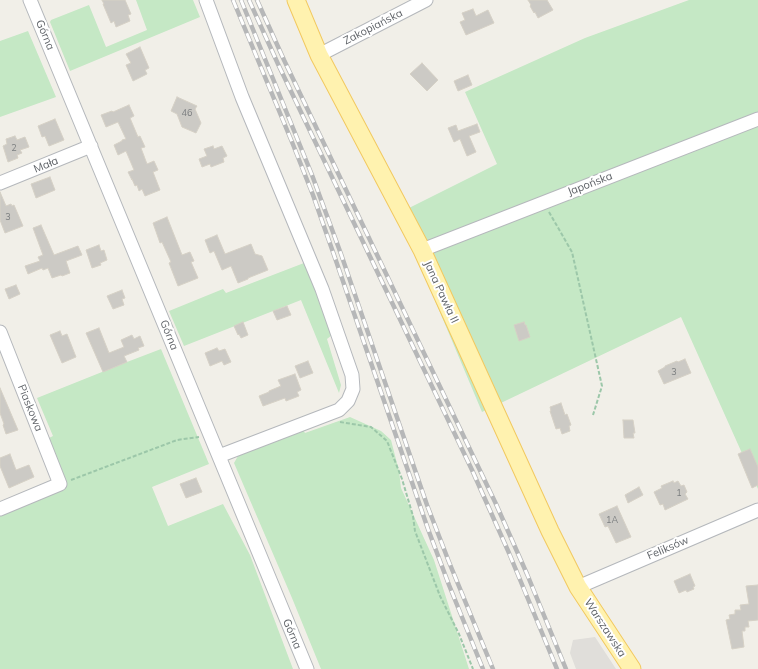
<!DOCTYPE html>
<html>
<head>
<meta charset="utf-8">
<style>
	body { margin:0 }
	canvas { display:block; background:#f1efe8 }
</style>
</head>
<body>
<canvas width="758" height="669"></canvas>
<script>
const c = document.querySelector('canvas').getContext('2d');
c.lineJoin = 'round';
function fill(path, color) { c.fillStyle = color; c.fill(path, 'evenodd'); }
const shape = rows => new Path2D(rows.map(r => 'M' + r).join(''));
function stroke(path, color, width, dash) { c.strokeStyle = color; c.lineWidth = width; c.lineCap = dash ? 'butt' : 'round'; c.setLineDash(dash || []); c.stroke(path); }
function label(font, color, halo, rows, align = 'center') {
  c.font = font + ' Mulish,sans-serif'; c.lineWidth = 4; c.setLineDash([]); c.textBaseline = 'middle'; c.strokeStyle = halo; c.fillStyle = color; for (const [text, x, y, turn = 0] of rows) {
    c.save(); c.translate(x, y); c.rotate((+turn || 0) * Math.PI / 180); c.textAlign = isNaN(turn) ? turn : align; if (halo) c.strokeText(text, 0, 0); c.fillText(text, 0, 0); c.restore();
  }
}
fill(shape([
	[595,637,616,669,576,669,570,653,573,640]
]), '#e0deda');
fill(shape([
	[136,0,193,0,200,17,70,71,50,22,51,20,89,5,106,47,147,30],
	[689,0,758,0,758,489,681,317,482,412,415,253,395,215,497,164,465,92,585,38],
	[28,31,56,97,0,117,0,41],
	[304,263,318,292,332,335,327,339,341,385,339,393,301,300,184,346,169,311,223,289,226,293],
	[161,349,209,464,152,487,168,526,223,504,250,555,293,669,0,669,0,511,66,485,47,439,53,436,37,398,127,362],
	[350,417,381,431,391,440,399,471,401,488,434,560,469,669,321,669,292,598,234,463,238,456,303,430,305,433]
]), '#c5e8c5');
const building = shape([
	[102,0,125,0,131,14,128,15,130,21,116,27,114,21,111,23,103,4,104,4,102,0],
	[528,0,547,0,553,10,538,18,535,12,534,13,530,6,531,5,528,0],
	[473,9,476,16,488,10,494,23,466,35,460,22,465,20,462,13,473,9],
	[140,47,149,68,145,70,147,74,133,81,126,65,131,63,126,54,140,47],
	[422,63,438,80,427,91,410,74,422,63],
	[468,75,472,85,458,91,454,81,468,75],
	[177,97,197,106,195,109,201,123,196,133,182,127,177,114,171,111,177,97],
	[129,105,134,116,130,118,138,137,140,136,145,147,141,148,147,164,154,161,158,170,153,172,160,190,145,196,142,189,139,191,137,185,135,186,132,179,132,180,128,172,134,170,126,151,118,155,114,145,122,141,122,140,126,139,118,122,106,127,101,115,112,111,113,112,129,105],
	[55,119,64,140,49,146,45,136,42,137,38,126,55,119],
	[477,124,480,132,469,136,476,152,467,156,460,139,454,142,448,128,456,125,458,131,477,124],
	[15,136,17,140,25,137,29,147,20,150,22,153,17,155,18,158,8,162,3,146,7,144,6,139,15,136],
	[213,146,214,149,222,146,227,156,223,158,224,162,211,167,210,164,202,167,199,159,207,156,204,149,213,146],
	[50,177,55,190,36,198,31,184,50,177],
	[0,192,6,206,11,204,12,206,14,205,23,226,5,233,0,220,0,192],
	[167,217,182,255,190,252,194,261,191,262,198,278,178,286,169,263,171,262,162,242,160,243,153,223,167,217],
	[41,225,54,255,78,246,82,255,66,261,70,273,62,276,61,275,52,278,48,268,43,270,42,268,28,274,25,266,40,261,38,257,43,255,33,228,41,225],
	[217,235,225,254,251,244,255,254,262,256,268,270,248,278,248,279,238,283,231,266,222,270,214,251,210,253,205,240,217,235],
	[99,245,101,251,104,250,107,260,100,263,101,265,92,268,86,250,99,245],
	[16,285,20,294,9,299,5,289,16,285],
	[122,290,125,298,122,299,124,305,113,309,107,296,122,290],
	[287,306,291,315,277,320,273,311,287,306],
	[243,322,248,335,241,338,239,334,238,335,234,326,243,322],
	[524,322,525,325,526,325,530,337,519,341,514,325,524,322],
	[99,328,109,353,124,347,121,340,132,335,134,339,140,336,144,346,138,348,139,350,124,356,127,362,103,372,86,333,99,328],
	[60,331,62,336,67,334,76,357,62,363,50,335,60,331],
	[217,348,219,351,225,349,231,362,224,365,222,361,210,366,205,353,217,348],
	[685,359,691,373,664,384,658,371,665,367,665,366,677,361,678,362,685,359],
	[308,361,313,373,300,378,295,366,308,361],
	[295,374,301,390,297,392,299,396,286,401,285,398,263,406,259,396,269,392,269,391,281,386,278,380,295,374],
	[0,388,18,430,6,434,3,425,4,424,0,413,0,388],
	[561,403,565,415,567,414,571,425,569,426,570,431,562,434,560,428,556,429,550,411,551,411,550,407,561,403],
	[623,420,633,420,635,433,633,433,634,438,624,438,623,420],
	[750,449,758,467,758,485,752,488,738,454,750,449],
	[10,454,16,470,29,465,34,477,9,488,0,466,0,458,10,454],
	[196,478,202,492,186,498,180,484,196,478],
	[673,481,674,483,678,481,681,486,684,485,687,492,685,494,688,499,665,510,663,504,660,505,654,492,662,488,661,486,673,481],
	[639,487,643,495,628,503,625,495,639,487],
	[617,506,631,537,616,543,608,526,605,527,599,514,617,506],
	[690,574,695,586,693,587,694,589,687,592,686,590,679,593,674,581,690,574],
	[758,585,758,620,748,621,749,627,745,627,745,631,742,631,744,647,732,649,726,620,730,619,729,615,735,614,735,610,741,610,740,605,749,604,746,586,758,585]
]);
fill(building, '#cccac5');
stroke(building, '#d6d1c6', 1);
const minor = shape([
	[30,0,307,669],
	[206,0,242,97,322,289,352,375,353,389,348,401,339,410,219,456],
	[319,55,426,0],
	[0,183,91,146],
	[422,250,758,119],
	[0,332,60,484,0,509],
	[578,587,758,510]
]);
const major = shape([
	[296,0,319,55,422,250,550,531,578,587,632,669]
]);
stroke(minor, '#b5b8bc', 15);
stroke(major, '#f2c960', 19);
stroke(shape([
	[549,212,572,252,602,386,593,415],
	[340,422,371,427,387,441,402,479,413,516,415,531,440,596,459,634,473,669],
	[71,480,177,440,199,437]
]), '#9cc7a9', 2, [4, 2]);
stroke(minor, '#fff', 13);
stroke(major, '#fff2af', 17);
const rail = shape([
	[233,0,292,142,313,195,334,255,428,529,449,585,483,669],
	[241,0,312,175,341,254,427,505,449,562,493,669],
	[249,0,278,64,472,470,509,553,557,669],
	[257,0,284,60,496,504,527,574,566,669]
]);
stroke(rail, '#b6b7b8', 4.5);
stroke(rail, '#fff', 3, [9]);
label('9px', '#7a7d7f', null, [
	["46",187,113],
	["2",14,148],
	["3",8,217],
	["3",674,372],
	["1",679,493],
	["1A",612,520]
]);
label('11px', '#5f6368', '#fff', [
	["Zakopiańska",373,27,-27],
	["Górna",45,35,67],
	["Mała",46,165,-22],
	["Japońska",590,184,-21],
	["Jana Pawła II",441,292,65],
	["Górna",169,335,68],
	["Piaskowa",30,408,68],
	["Feliksów",668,548,-23],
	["Warszawska",605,628,57],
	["Górna",292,634,67]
]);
</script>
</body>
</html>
